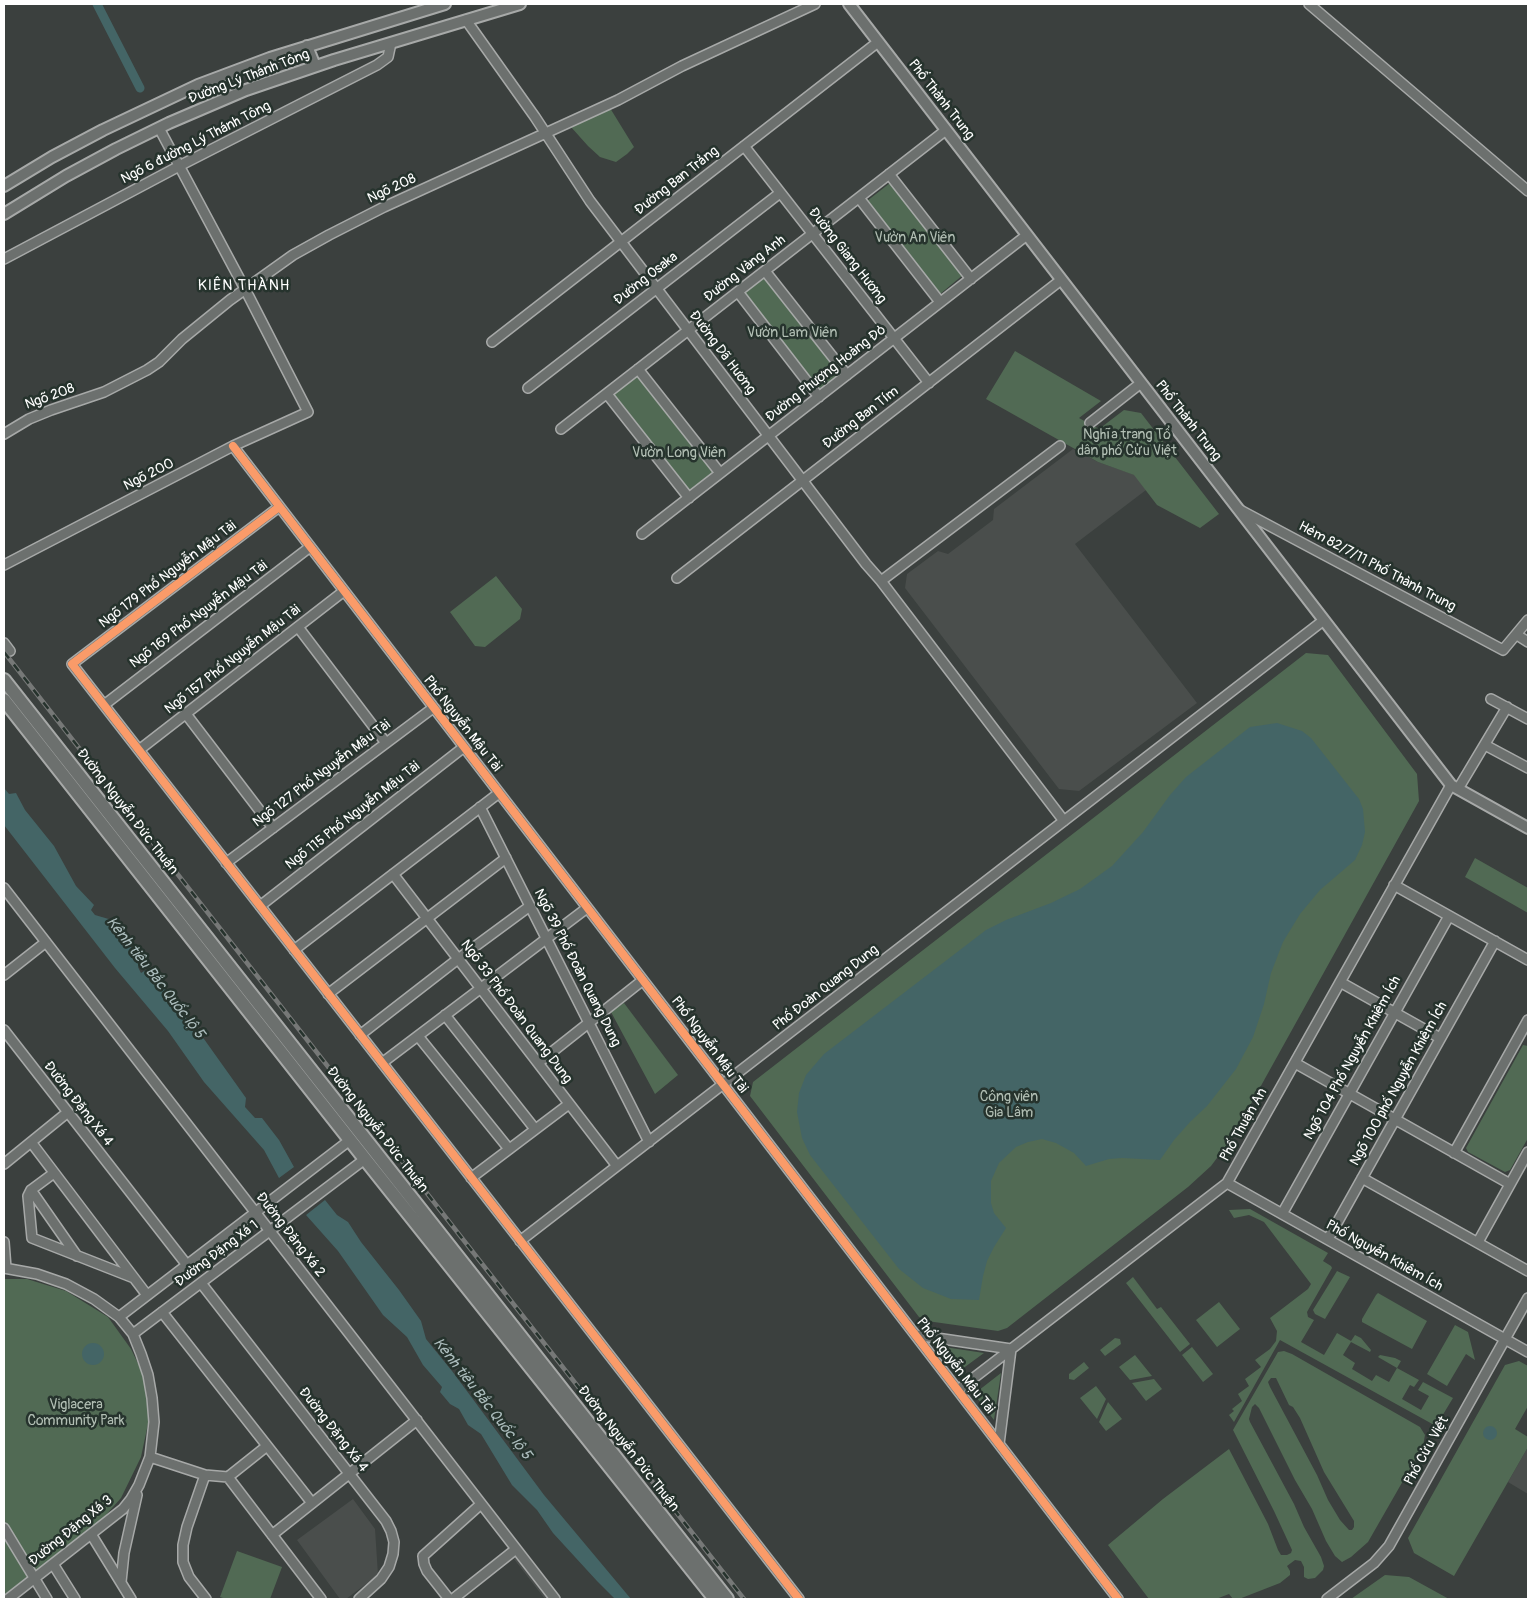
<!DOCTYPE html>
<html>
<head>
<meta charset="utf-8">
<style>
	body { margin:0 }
	#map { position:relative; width:1532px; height:1603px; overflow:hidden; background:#3b403e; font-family:Pangolin,sans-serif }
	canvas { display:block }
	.frame { position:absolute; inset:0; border:5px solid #fff; pointer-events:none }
</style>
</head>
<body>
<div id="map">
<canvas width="1532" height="1603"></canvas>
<div class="frame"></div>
</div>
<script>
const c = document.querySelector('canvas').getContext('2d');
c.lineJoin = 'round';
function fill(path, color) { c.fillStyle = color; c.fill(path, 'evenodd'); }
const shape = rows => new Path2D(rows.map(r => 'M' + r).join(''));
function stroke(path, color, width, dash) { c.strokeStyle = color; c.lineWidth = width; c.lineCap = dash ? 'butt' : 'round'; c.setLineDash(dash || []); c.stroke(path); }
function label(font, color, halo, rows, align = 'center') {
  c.font = font + ' Pangolin,sans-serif'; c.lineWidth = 5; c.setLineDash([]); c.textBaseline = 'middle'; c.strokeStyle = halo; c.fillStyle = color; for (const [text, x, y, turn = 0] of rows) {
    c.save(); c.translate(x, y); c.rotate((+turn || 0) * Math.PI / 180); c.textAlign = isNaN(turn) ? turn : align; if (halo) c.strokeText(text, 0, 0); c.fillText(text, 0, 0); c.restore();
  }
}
fill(shape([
	[1073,449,1098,462,1135,475,1146,490,1075,544,1197,703,1079,791,1059,789,905,588,907,574,938,551,948,554,993,520,994,509],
	[1528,1447,1528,1494,1508,1482],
	[353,1499,375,1529,378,1575,346,1599,340,1599,297,1540],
	[524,1550,535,1566,561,1599,545,1599,514,1559]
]), '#4a4e4c');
fill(shape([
	[610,108,634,147,627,154,616,162,600,157,588,146,571,127],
	[890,183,963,275,940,294,867,201],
	[765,271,847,375,819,397,738,292],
	[1015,351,1101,401,1079,418,1099,429,1124,410,1141,413,1219,514,1200,528,1157,505,1134,475,1098,462,986,399],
	[639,369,720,473,689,498,607,394],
	[496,576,522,609,520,619,485,647,475,646,450,612],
	[1306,653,1328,655,1417,774,1419,801,1232,1138,1211,1166,1188,1187,1007,1328,998,1331,927,1321,919,1317,750,1096,753,1082],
	[1475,858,1528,888,1528,913,1465,877],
	[624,1003,678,1075,655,1094,611,1012],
	[1523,1045,1528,1046,1528,1138,1510,1170,1505,1172,1468,1152,1466,1148],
	[1250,1209,1328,1253,1323,1261,1331,1266,1332,1268,1307,1312,1308,1317,1314,1320,1301,1342,1324,1355,1337,1333,1351,1341,1355,1335,1361,1338,1371,1350,1370,1352,1351,1342,1343,1355,1355,1363,1352,1369,1372,1381,1376,1375,1389,1382,1397,1368,1378,1357,1380,1355,1395,1358,1401,1361,1397,1368,1419,1380,1414,1387,1410,1385,1402,1399,1421,1410,1429,1396,1418,1390,1423,1382,1453,1398,1436,1426,1280,1340,1234,1422,1229,1415,1234,1411,1232,1409,1242,1401,1238,1394,1249,1386,1245,1379,1261,1367,1255,1360,1270,1349,1276,1341,1277,1331,1270,1318,1308,1289,1311,1284,1264,1222,1249,1215,1234,1218,1229,1210],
	[1337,1271,1350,1277,1325,1319,1315,1314,1313,1310],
	[1133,1277,1157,1309,1161,1307,1190,1344,1180,1352,1126,1283],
	[4,1279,27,1279,66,1291,108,1317,131,1349,145,1378,149,1419,141,1457,121,1498,96,1526,4,1595],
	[1378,1293,1427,1321,1412,1349,1362,1322,1362,1319,1376,1295],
	[1219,1302,1240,1329,1217,1347,1196,1320],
	[1455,1325,1468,1332,1475,1360,1466,1354,1447,1386,1427,1374],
	[1115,1338,1120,1339,1121,1344,1105,1356,1100,1350],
	[938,1346,984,1353,958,1372],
	[1192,1347,1213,1374,1203,1382,1182,1355],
	[1284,1351,1292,1354,1420,1427,1425,1435,1423,1446,1368,1542,1351,1557,1342,1562,1335,1556,1326,1541,1312,1509,1295,1480,1259,1408,1255,1404,1252,1407,1249,1419,1250,1422,1294,1504,1304,1527,1321,1557,1324,1566,1323,1570,1315,1578,1308,1579,1304,1577,1304,1567,1301,1561,1295,1560,1287,1566,1290,1571,1290,1575,1280,1583,1239,1599,1233,1599,1229,1594,1216,1599,1149,1599,1108,1545,1163,1499,1229,1449,1268,1524,1278,1550,1281,1555,1287,1555,1291,1553,1292,1550,1274,1511,1233,1430,1278,1352],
	[1271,1378,1276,1378,1289,1405,1293,1407,1300,1418,1324,1472,1354,1521,1354,1527,1352,1530,1349,1530,1340,1520,1328,1500,1317,1475,1270,1387,1268,1382],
	[1135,1355,1152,1376,1130,1380,1119,1367],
	[1519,1361,1528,1366,1528,1406,1515,1429,1528,1437,1528,1447,1454,1576,1414,1553,1408,1538,1505,1365],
	[1084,1362,1089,1368,1074,1380,1069,1379,1069,1374],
	[1001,1373,994,1420,974,1394],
	[1154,1379,1162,1389,1146,1401,1132,1383],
	[1096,1386,1106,1399,1097,1419,1080,1398],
	[1108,1402,1122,1419,1106,1431,1099,1422],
	[237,1551,282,1567,270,1599,226,1599,220,1597],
	[1385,1575,1409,1577,1449,1599,1351,1599]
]), '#516a54');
fill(shape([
	[1277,723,1302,731,1311,738,1359,799,1363,809,1365,832,1362,845,1355,860,1320,890,1300,914,1283,942,1271,973,1264,1004,1253,1037,1236,1069,1207,1106,1190,1122,1174,1140,1160,1160,1122,1158,1109,1159,1086,1166,1074,1153,1056,1143,1042,1139,1028,1142,1016,1147,999,1163,991,1181,991,1203,994,1213,1006,1228,994,1247,987,1261,983,1276,979,1300,951,1299,923,1288,899,1269,810,1155,802,1138,797,1112,799,1093,806,1075,824,1054,986,930,1006,920,1051,903,1080,889,1112,866,1143,832,1170,795,1186,777,1250,727],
	[4,788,9,794,16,793,25,810,54,846,76,886,94,905,91,910,95,915,112,920,142,963,138,967,141,973,146,970,171,995,167,999,174,1010,180,1008,190,1025,204,1039,246,1098,245,1107,255,1118,262,1118,279,1140,294,1167,279,1178,264,1150,204,1082,168,1031,115,968,4,825],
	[325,1200,337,1215,348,1222,361,1242,399,1290,421,1321,426,1339,452,1371,544,1495,631,1599,615,1599,597,1581,553,1533,537,1510,512,1485,481,1434,468,1425,459,1409,450,1404,440,1392,442,1387,423,1365,407,1337,383,1315,338,1251,306,1215],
	'82 1354a11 11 0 1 1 22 0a11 11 0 1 1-22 0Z',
	'1483 1433a7 7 0 1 1 14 0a7 7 0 1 1-14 0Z'
]), '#446566');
stroke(shape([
	[97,4,140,88]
]), '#446566', 9);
const minor = shape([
	[1309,4,1528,191],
	[466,20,535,117,590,201,866,564,881,581,1064,821],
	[744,146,929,383],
	[889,174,971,279],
	[859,198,940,302],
	[4,259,185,163,377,65,388,57,391,43],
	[765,271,847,375],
	[738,292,819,397],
	[492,342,878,42],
	[638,369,720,473],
	[528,388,780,193],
	[607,394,689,498],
	[1090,423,1141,383],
	[561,429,946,130],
	[4,434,29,419,51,410,104,392,147,370,159,362,182,339,230,300,293,255,329,235,384,207,618,100,682,66,815,4],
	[233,446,1118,1599],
	[279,507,72,664,799,1599],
	[1240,510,1503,650,1528,620],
	[642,534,1027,235],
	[4,565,233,446,308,412,245,289,159,128],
	[677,578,1061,280],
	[881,581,1060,446],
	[298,627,386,743],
	[1517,635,1528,642],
	[4,643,10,651],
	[1491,699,1528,719],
	[104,705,310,547],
	[186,714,273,828],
	[1485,745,1528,768],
	[139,750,344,591],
	[1458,789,1507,707],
	[480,807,649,1142],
	[226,863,433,708],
	[393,874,617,1166],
	[1394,885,1528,960],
	[4,888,555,1599],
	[260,906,464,747],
	[294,950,499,793],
	[4,975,46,942],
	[1340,982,1440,1038],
	[328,994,506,858],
	[445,1015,535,1129],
	[4,1030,187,1265],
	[360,1035,458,959,530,906],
	[418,1036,509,1149],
	[382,1063,587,908],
	[538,1063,643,980],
	[1295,1063,1510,1184],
	[31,1142,147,1295],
	[1454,1153,1528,1020],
	[4,1164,68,1112],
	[471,1178,569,1104],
	[1362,1178,1528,1271],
	[1227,1183,1528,1352],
	[31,1190,54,1173],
	[1282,1214,1449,916],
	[1328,1239,1495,941],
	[520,1241,1324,620],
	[4,1242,6,1268],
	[1478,1242,1528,1152],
	[77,1256,31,1190,28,1196,32,1238,134,1278],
	[4,1268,37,1274,66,1284,94,1299,119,1317,133,1334,141,1354,148,1375,152,1398,154,1422,150,1457,139,1485,131,1499,123,1509,8,1599],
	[201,1283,386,1521,391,1531,394,1542,393,1554,389,1567,381,1579,359,1599],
	[162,1312,312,1503],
	[119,1317,350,1140],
	[133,1334,365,1159],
	[916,1335,1011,1349],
	[958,1390,1227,1183,1451,785],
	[999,1444,1011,1349],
	[150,1457,205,1475,228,1477,321,1599],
	[205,1475,187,1527,183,1545,183,1562,189,1577,206,1599],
	[228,1477,267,1446],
	[4,1528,47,1599],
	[91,1534,131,1599],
	[272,1535,417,1420],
	[53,1564,75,1599],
	[121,1582,124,1553,137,1495],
	[449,1599,427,1571,424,1564,423,1556,481,1504],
	[453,1599,516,1549],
	[1327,1599,1374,1563,1389,1546,1528,1298]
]);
const major = shape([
	[849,4,1451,785,1528,828],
	[307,46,315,66],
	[4,186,52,157,103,130,198,85,270,58,445,4],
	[4,214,66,176,116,149,169,123,246,90,334,60,520,4]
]);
const highway = shape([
	[4,680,727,1599],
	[4,700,365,1159,715,1599]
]);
stroke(minor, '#a7a9a8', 12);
stroke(major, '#a7a9a8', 14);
stroke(highway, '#a7a9a8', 16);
stroke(minor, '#6c706e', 9);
stroke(major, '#6c706e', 10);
stroke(highway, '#6c706e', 12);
const rail = shape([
	[4,652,744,1599]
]);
stroke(rail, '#767877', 4.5);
stroke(rail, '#26332d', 2.5, [8]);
stroke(shape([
	[233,446,1118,1599],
	[279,507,72,664,799,1599]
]), '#fa9b69', 8);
label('14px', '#fff', '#26332d', [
	["Đường Lý Thánh Tông",249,77,-21],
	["Phố Thành Trung",941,100,52],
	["Ngõ 6 đường Lý Thánh Tông",196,143,-27],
	["Đường Ban Trắng",677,181,-38],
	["Ngõ 208",392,189,-25],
	["Đường Giang Hương",847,256,52],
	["Đường Vàng Anh",745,269,-38],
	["Đường Osaka",646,279,-38],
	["Đường Dã Hương",722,353,53],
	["Đường Phượng Hoàng Đỏ",826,374,-38],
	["Ngõ 208",50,397,-20],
	["Đường Ban Tím",861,418,-38],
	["Phố Thành Trung",1188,421,52],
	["Ngõ 200",149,475,-27],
	["Hẻm 82/7/11 Phố Thành Trung",1377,567,28],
	["Ngõ 179 Phố Nguyễn Mậu Tài",168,575,-37],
	["Ngõ 169 Phố Nguyễn Mậu Tài",199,615,-37],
	["Ngõ 157 Phố Nguyễn Mậu Tài",233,660,-38],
	["Phố Nguyễn Mậu Tài",462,724,52],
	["Ngõ 127 Phố Nguyễn Mậu Tài",322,774,-37],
	["Đường Nguyễn Đức Thuận",127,812,52],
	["Ngõ 115 Phố Nguyễn Mậu Tài",353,816,-38],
	["Ngõ 39 Phố Đoàn Quang Dung",577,968,63],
	["Phố Đoàn Quang Dung",826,988,-38],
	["Ngõ 33 Phố Đoàn Quang Dung",516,1012,53],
	["Phố Nguyễn Mậu Tài",709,1045,53],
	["Ngõ 104 Phố Nguyễn Khiêm Ích",1353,1058,-61],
	["Ngõ 100 phố Nguyễn Khiêm Ích",1399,1084,-61],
	["Đường Đặng Xá 4",78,1104,52],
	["Phố Thuận An",1244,1125,-61],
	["Đường Nguyễn Đức Thuận",377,1130,52],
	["Đường Đặng Xá 2",290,1235,52],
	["Đường Đặng Xá 1",217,1254,-37],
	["Phố Nguyễn Khiêm Ích",1384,1256,29],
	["Phố Nguyễn Mậu Tài",955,1366,52],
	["Đường Đặng Xá 4",333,1430,52],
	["Đường Nguyễn Đức Thuận",628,1449,52],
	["Phố Cửu Việt",1427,1451,-61],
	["Đường Đặng Xá 3",71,1531,-39]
]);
label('14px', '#b2bfb4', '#26332d', [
	["Vườn An Viên",915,238],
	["Vườn Lam Viên",792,333],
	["Nghĩa trang Tổ",1127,435],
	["dân phố Cửu Việt",1127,451],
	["Vườn Long Viên",679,453],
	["Công viên",1009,1097],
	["Gia Lâm",1009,1113],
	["Viglacera",76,1405],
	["Community Park",76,1421]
]);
c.letterSpacing = '1px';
label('15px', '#fff', '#26332d', [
	["KIÊN THÀNH",244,286]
]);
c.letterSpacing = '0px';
label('italic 15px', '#abbcbc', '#26332d', [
	["Kênh tiêu Bắc Quốc lộ 5",155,978,52],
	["Kênh tiêu Bắc Quốc lộ 5",482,1399,52]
]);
</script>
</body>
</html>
